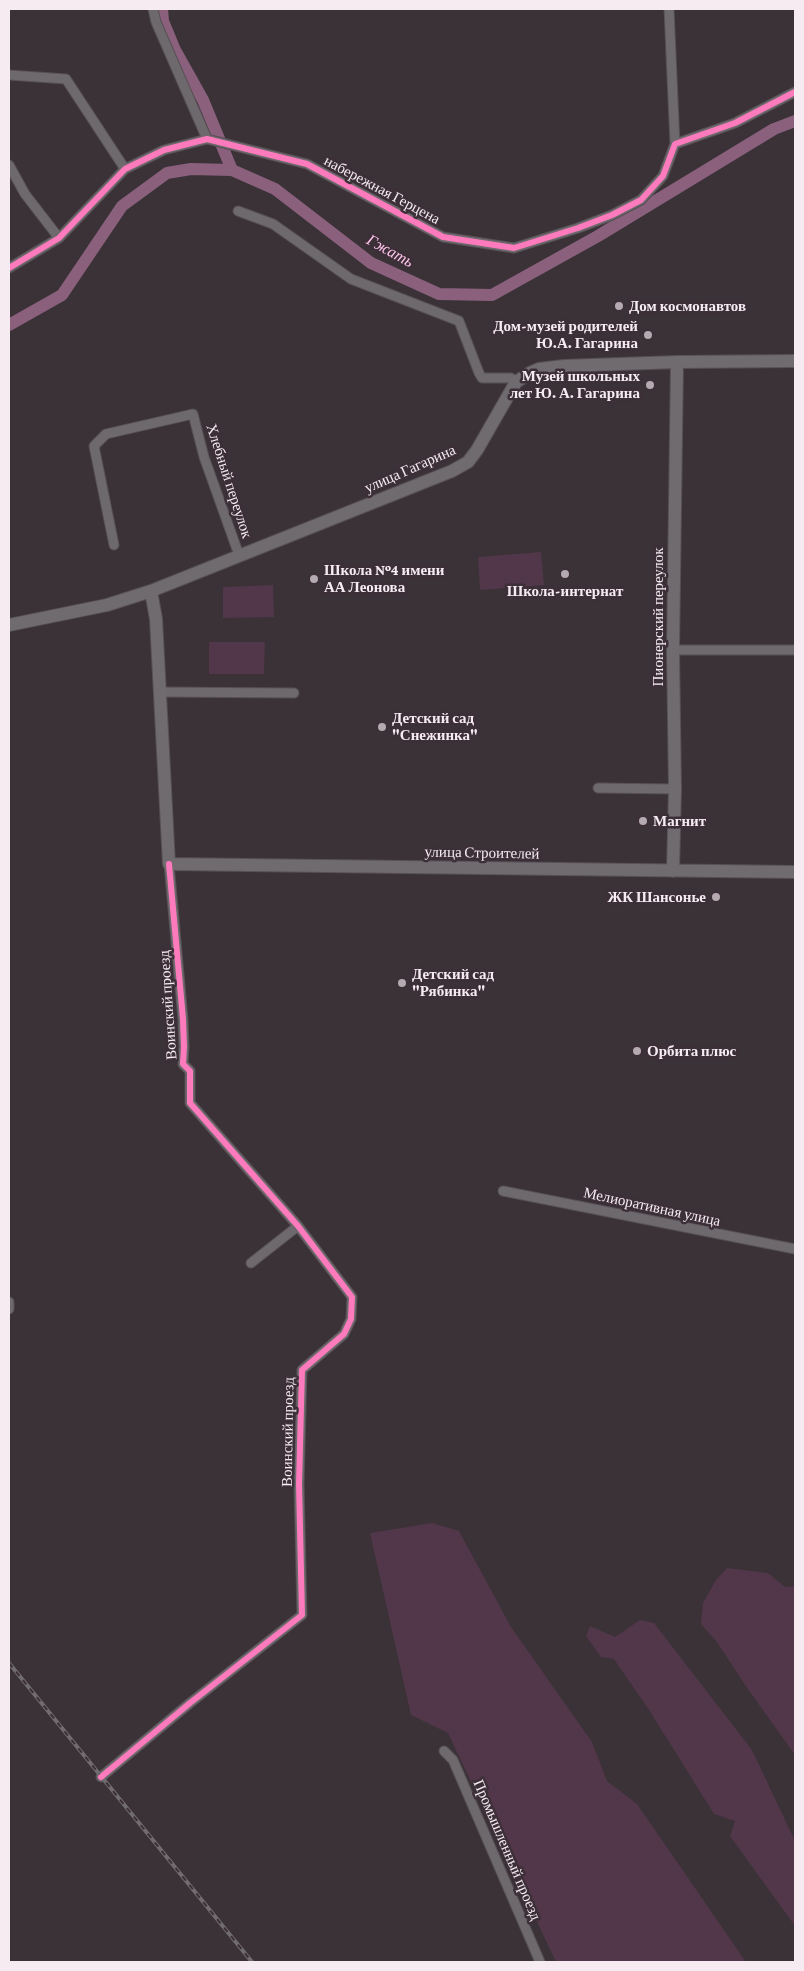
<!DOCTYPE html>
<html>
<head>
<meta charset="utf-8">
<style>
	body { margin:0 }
	#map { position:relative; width:804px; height:1971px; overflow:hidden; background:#3a3237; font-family:"Crimson Pro",serif }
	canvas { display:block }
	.frame { position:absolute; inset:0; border:10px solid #f5ebf1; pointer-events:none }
</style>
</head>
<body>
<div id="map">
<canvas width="804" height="1971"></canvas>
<div class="frame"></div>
</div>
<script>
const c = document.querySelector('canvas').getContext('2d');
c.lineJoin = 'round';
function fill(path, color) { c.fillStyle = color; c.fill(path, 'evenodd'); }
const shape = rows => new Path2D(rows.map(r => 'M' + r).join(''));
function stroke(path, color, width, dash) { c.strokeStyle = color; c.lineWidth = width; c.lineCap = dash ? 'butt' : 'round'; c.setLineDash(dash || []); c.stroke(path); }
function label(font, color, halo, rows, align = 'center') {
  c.font = font + ' "Crimson Pro",serif'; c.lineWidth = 5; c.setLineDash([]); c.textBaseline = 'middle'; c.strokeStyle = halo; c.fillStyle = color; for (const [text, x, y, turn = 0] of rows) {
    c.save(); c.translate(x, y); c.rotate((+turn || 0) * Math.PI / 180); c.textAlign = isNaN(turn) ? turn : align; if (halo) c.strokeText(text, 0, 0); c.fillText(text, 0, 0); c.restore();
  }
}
fill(shape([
	[541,552,544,585,480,590,478,557],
	[273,585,274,617,223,618,223,587],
	[209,642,265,642,264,674,209,674],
	[432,1523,459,1531,511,1627,592,1742,607,1781,637,1804,746,1962,556,1962,448,1733,411,1715,370,1533],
	[727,1568,768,1573,785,1587,795,1586,795,1755,745,1685,717,1642,701,1624,703,1603,716,1580],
	[640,1620,654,1623,752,1750,795,1841,795,1926,730,1836,735,1821,714,1814,649,1710,614,1659,601,1657,586,1636,590,1626,615,1637]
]), '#513749');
stroke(shape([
	[162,9,163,21,175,50,203,100,232,170],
	[9,325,62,295,122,206,167,173,191,169,232,170,275,189,371,263,439,294,492,295,598,236,774,129,795,121]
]), '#8a607d', 12);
const street = shape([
	[153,9,156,22,207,139],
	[669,9,675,144],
	[9,75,66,79,125,169],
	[9,165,25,194,59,238],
	[238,211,273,224,351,279,459,321,479,373,482,378,511,378,516,382],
	[9,268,59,238,125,169,164,150,207,139,307,164,443,237,514,248,578,228,612,215,641,200,663,176,675,144,735,123,795,92],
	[114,545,94,446,106,434,193,414,204,457,239,555],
	[673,650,795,650],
	[159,692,294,693],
	[598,788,675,789],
	[503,1191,795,1249],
	[251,1263,298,1226],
	[9,1302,9,1309],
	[444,1751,453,1760,540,1962],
	[101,1777,190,1703,302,1615,299,1484,302,1370,344,1334,351,1319,352,1297,298,1226,190,1103,190,1071,183,1064,184,1047,183,1019,169,864]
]);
const secondary = shape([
	[151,591,156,619,169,864,795,872],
	[9,625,107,605,151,591,452,471,468,462,477,450,516,382,530,373,539,369,564,366,677,362,795,361],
	[673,871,675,789,673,650,677,362]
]);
stroke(street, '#575055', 11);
stroke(secondary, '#575055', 14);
stroke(street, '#6d696c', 9);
stroke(secondary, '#706b6e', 12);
const rail = shape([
	[9,1663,252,1962]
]);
stroke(rail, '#716c6f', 4);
stroke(rail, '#3d2f38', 2, [5.5]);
stroke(shape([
	[9,268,59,238,125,169,164,150,207,139,307,164,443,237,514,248,578,228,612,215,641,200,663,176,675,144,735,123,795,92],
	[101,1777,190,1703,302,1615,299,1484,302,1370,344,1334,351,1319,352,1297,298,1226,190,1103,190,1071,183,1064,184,1047,183,1019,169,864]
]), '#fd7abc', 6);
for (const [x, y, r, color] of [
	[619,306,5,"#b4aab0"],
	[648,335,5,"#b4aab0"],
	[650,385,5,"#b4aab0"],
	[565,574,5,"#b4aab0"],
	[314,579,5,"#b4aab0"],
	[382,727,5,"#b4aab0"],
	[643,821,5,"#b4aab0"],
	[716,897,5,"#b4aab0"],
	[402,983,5,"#b4aab0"],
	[637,1051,5,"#b4aab0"]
]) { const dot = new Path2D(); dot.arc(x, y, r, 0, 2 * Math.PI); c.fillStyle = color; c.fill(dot); stroke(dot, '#3d2f38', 2); }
label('15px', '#f5ebf1', '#3d2f38', [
	["набережная Герцена",382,190,28],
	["улица Гагарина",410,469,-24],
	["Хлебный переулок",229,481,72],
	["Пионерский переулок",658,617,-90],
	["улица Строителей",482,853,1],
	["Воинский проезд",168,1005,-94],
	["Мелиоративная улица",652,1207,12],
	["Воинский проезд",288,1432,-89],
	["Промышленный проезд",507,1850,67]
]);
label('bold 15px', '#f5ebf1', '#3d2f38', [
	["Дом космонавтов",629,306],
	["Дом-музей родителей",638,326,"right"],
	["Ю.А. Гагарина",638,343,"right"],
	["Музей школьных",640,376,"right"],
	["лет Ю. А. Гагарина",640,393,"right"],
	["Школа №4 имени",324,570],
	["АА Леонова",324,587],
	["Школа-интернат",565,591,"center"],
	["Детский сад",392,718],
	["\"Снежинка\"",392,735],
	["Магнит",653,821],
	["ЖК Шансонье",706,897,"right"],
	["Детский сад",412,974],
	["\"Рябинка\"",412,991],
	["Орбита плюс",647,1051]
], 'left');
label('italic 16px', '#fdc4ea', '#3d2f38', [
	["Гжать",390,251,29]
]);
</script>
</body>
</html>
